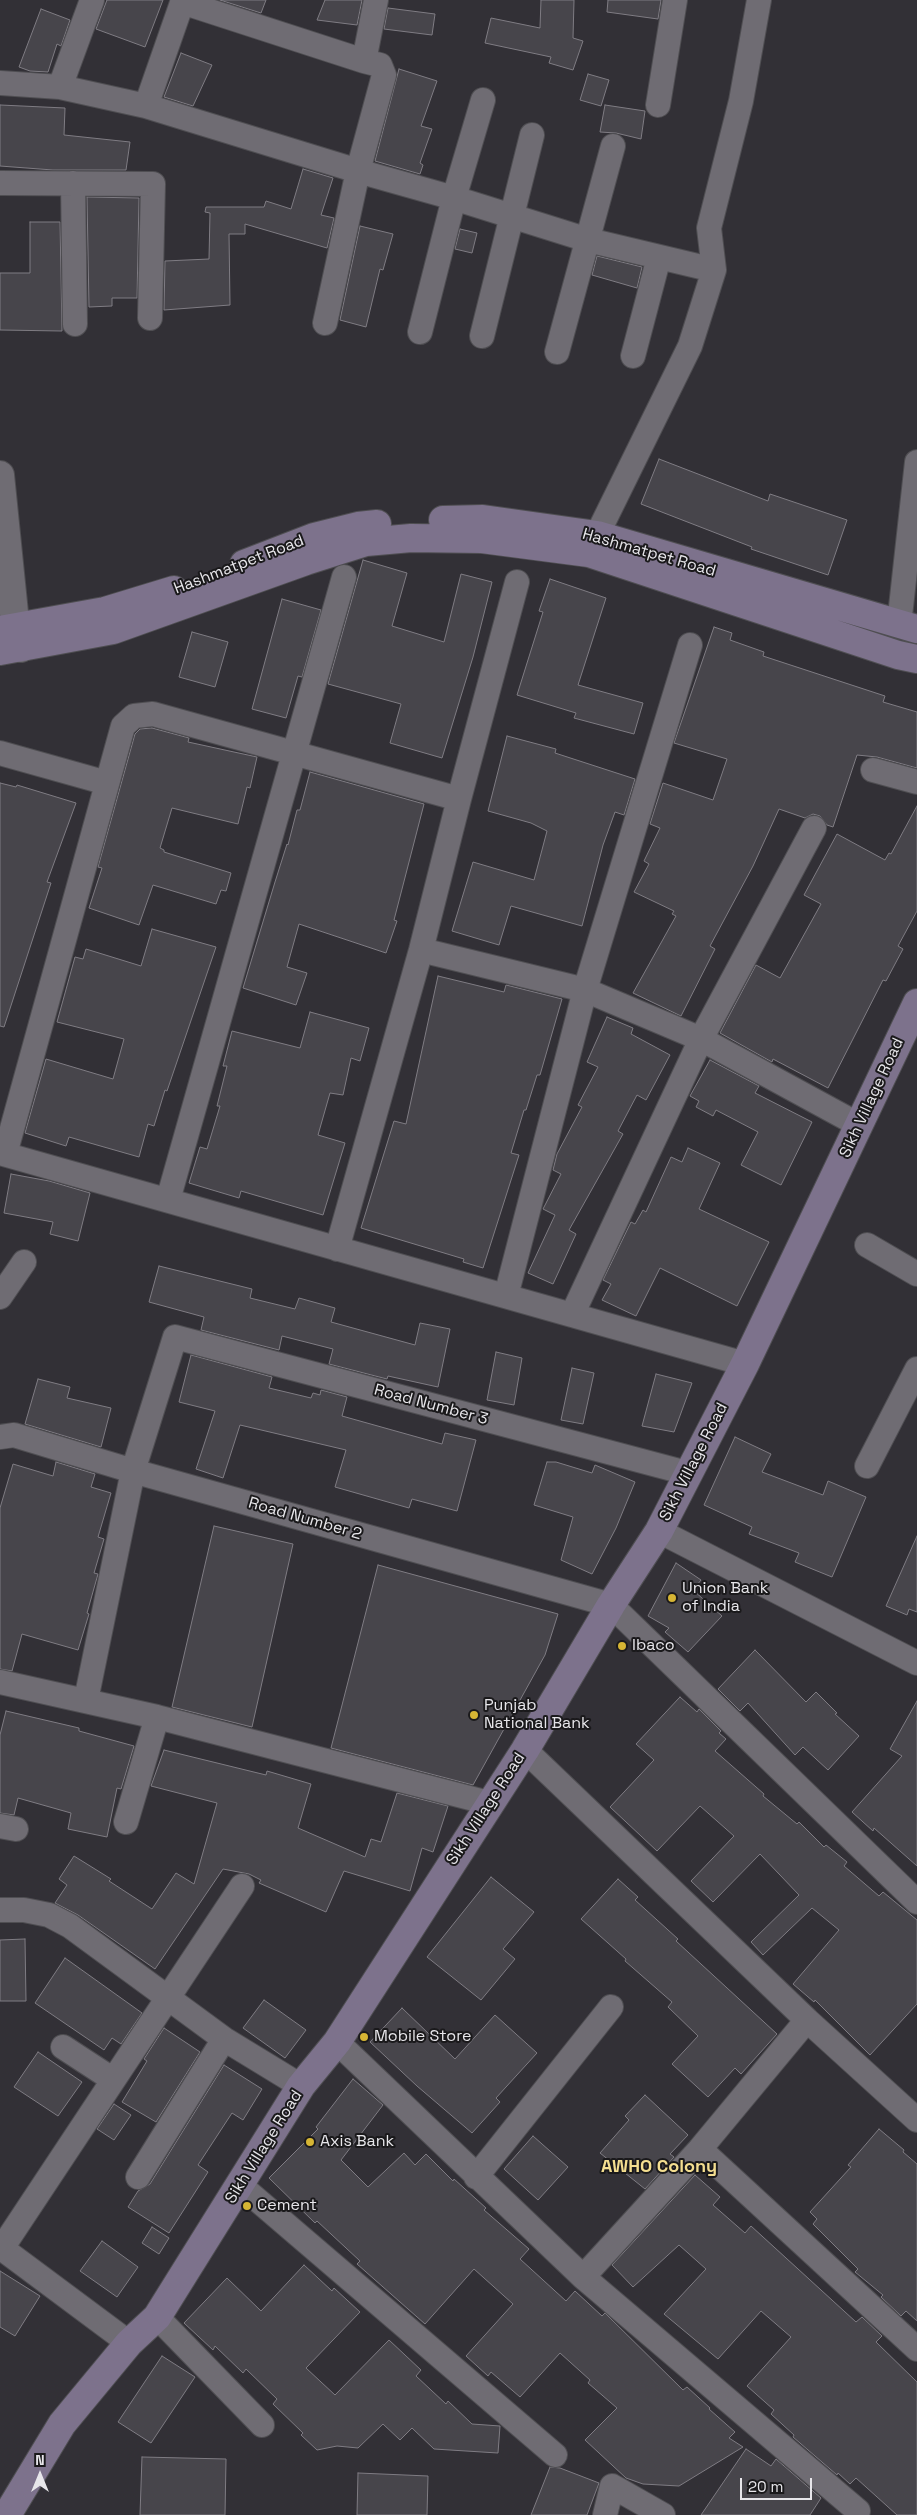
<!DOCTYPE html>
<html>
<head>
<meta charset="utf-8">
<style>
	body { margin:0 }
	#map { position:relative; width:917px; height:2515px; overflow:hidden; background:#323036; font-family:"Space Grotesk",sans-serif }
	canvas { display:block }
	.north { position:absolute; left:15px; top:2450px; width:50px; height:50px; -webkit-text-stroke:4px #1a191b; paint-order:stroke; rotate:0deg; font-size:14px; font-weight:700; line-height:20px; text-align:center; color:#e7e6ea }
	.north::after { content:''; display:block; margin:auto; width:18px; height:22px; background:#e7e6ea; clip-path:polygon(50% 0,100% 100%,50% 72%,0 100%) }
	.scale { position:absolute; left:740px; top:2478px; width:72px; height:22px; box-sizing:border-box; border:2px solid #e7e6ea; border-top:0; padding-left:6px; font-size:15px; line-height:18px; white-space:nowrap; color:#e7e6ea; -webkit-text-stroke:4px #1a191b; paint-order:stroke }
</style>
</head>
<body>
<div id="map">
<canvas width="917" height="2515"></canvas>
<div class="north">N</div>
<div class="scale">20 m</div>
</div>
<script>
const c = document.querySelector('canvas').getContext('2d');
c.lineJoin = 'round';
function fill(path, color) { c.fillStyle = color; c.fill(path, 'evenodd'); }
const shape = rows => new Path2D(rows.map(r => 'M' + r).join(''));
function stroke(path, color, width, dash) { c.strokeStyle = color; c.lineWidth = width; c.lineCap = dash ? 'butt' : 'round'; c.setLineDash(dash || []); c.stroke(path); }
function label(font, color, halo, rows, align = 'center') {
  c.font = font + ' "Space Grotesk",sans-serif'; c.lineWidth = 4; c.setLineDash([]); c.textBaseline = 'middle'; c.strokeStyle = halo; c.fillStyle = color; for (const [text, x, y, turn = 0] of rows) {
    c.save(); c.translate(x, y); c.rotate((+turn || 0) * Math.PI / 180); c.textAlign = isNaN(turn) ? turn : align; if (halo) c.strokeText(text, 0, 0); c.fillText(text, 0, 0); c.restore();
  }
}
const building = shape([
	[107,0,163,0,145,47,96,29,107,0],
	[220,0,266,0,261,13,220,0],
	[325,0,362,0,357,25,317,20,325,0],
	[541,0,574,0,573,38,583,41,573,70,549,63,551,57,485,43,491,18,540,28,541,0],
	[608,0,661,0,658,19,607,12,608,0],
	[388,8,435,14,432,35,384,29,388,8],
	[41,9,70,20,61,46,57,44,48,72,30,71,19,67,41,9],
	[181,53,212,65,193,106,164,97,181,53],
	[399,69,437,81,421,126,432,129,420,163,423,165,420,174,375,161,399,69],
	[588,74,609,80,601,106,580,100,588,74],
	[0,105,65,108,64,135,130,142,126,170,53,170,0,166,0,105],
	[605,105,645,111,641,139,616,133,600,132,605,105],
	[303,169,333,178,321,215,334,218,327,248,245,224,245,234,229,234,230,305,164,310,165,261,209,259,210,213,205,212,206,207,264,207,266,201,291,209,303,169],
	[87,197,139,198,137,298,112,298,112,306,89,307,87,197],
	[30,222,60,222,62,331,0,330,0,273,30,273,30,222],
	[360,226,393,234,383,270,380,269,366,327,340,320,360,226],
	[460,229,477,233,472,253,455,249,460,229],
	[597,256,642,267,637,288,592,275,597,256],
	[659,459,768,501,770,494,847,520,828,575,751,549,752,547,641,504,659,459],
	[363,560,407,573,392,626,444,642,461,574,492,582,473,657,442,758,390,743,401,704,328,684,363,560],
	[550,579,606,598,578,685,643,703,634,734,574,718,576,713,517,695,543,612,539,611,550,579],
	[282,599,321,610,302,677,298,676,286,718,252,709,282,599],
	[714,627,732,633,730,640,764,652,763,656,885,696,883,702,917,712,917,768,877,757,857,755,833,827,827,825,820,816,813,814,805,818,779,809,753,866,710,946,715,949,681,1016,633,993,676,916,672,914,674,911,634,892,649,864,644,861,660,828,650,824,663,783,713,800,727,759,674,743,714,627],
	[192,632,228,642,215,687,179,677,192,632],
	[152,728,189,738,188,742,257,757,250,788,247,787,238,824,172,808,160,848,164,850,164,852,231,873,226,891,221,890,216,904,153,885,139,925,89,908,102,868,98,867,135,734,140,729,152,728],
	[507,736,556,749,555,753,635,779,624,815,615,812,603,845,582,926,511,906,499,945,452,931,473,862,534,880,547,831,531,823,488,811,507,736],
	[310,772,424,804,394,920,397,921,386,953,299,924,287,967,307,973,296,1005,243,988,275,882,287,844,288,845,297,810,300,810,310,772],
	[0,783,16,787,17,785,76,803,47,882,51,883,4,1027,0,1026,0,783],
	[917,806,917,911,898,946,903,949,886,981,883,980,828,1088,773,1059,772,1062,720,1033,756,965,780,978,821,904,804,895,837,834,885,860,889,853,891,854,917,806],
	[152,929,216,947,167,1091,165,1090,154,1126,148,1124,139,1157,69,1137,66,1146,25,1133,46,1059,113,1079,124,1039,57,1022,75,957,83,959,86,949,141,966,152,929],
	[438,976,504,992,506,985,562,999,540,1075,537,1075,526,1110,524,1110,511,1153,519,1155,483,1268,463,1262,464,1259,361,1228,394,1121,406,1124,438,976],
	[310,1012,369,1028,360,1061,351,1058,343,1095,330,1093,318,1135,345,1143,323,1215,241,1191,239,1198,189,1183,200,1147,207,1149,220,1106,217,1106,227,1066,223,1066,232,1031,300,1048,310,1012],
	[607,1017,633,1028,631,1034,670,1055,646,1100,637,1095,618,1131,623,1134,569,1230,576,1234,553,1284,528,1273,555,1215,543,1209,561,1174,553,1170,557,1154,582,1107,578,1105,598,1067,587,1062,607,1017],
	[710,1060,759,1086,755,1093,812,1122,781,1185,741,1165,758,1132,716,1110,713,1116,696,1107,699,1101,690,1096,710,1060],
	[688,1148,720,1163,699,1209,769,1242,737,1306,660,1268,636,1316,602,1300,611,1284,603,1280,631,1222,635,1224,643,1210,646,1212,671,1157,682,1162,688,1148],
	[11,1174,49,1181,90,1193,78,1241,50,1234,53,1222,4,1213,11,1174],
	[159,1266,252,1289,250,1298,295,1309,299,1298,335,1308,331,1322,415,1345,420,1323,450,1329,438,1387,388,1376,387,1379,329,1364,333,1349,282,1336,279,1350,201,1330,204,1317,149,1302,159,1266],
	[496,1352,522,1358,514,1405,487,1400,496,1352],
	[191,1355,272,1377,269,1388,311,1398,313,1393,320,1395,321,1390,347,1397,342,1416,442,1444,445,1433,476,1440,457,1511,412,1499,409,1508,335,1487,346,1450,240,1425,223,1478,196,1469,215,1411,179,1402,191,1355],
	[572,1368,594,1373,583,1424,561,1420,572,1368],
	[656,1374,692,1383,674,1432,642,1426,656,1374],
	[38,1379,70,1387,67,1398,111,1408,101,1447,25,1424,38,1379],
	[735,1437,771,1454,762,1472,823,1495,828,1481,866,1497,832,1577,795,1562,799,1553,749,1534,752,1527,704,1505,735,1437],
	[56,1462,95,1474,91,1487,111,1493,98,1537,104,1539,94,1573,98,1574,87,1613,89,1614,78,1650,22,1634,12,1671,0,1669,0,1508,13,1464,53,1476,56,1462],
	[547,1462,556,1462,592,1473,595,1465,635,1482,616,1528,592,1574,561,1560,573,1517,534,1505,547,1462],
	[214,1526,293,1544,252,1727,172,1707,214,1526],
	[917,1536,917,1612,909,1609,907,1615,886,1606,917,1536],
	[676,1563,701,1580,693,1590,722,1616,688,1652,665,1632,669,1628,648,1616,676,1563],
	[378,1565,558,1614,545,1655,473,1785,331,1748,378,1565],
	[755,1650,806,1702,816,1692,837,1713,835,1714,859,1736,828,1770,803,1747,795,1755,748,1703,740,1711,718,1689,755,1650],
	[680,1697,697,1712,699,1709,721,1731,719,1733,726,1739,715,1751,764,1794,763,1796,797,1824,799,1822,824,1847,826,1845,847,1862,844,1866,879,1896,883,1892,917,1920,917,2004,870,2055,815,2000,814,2002,793,1984,839,1930,812,1908,763,1955,751,1942,799,1895,760,1854,713,1902,691,1881,734,1836,700,1806,657,1851,610,1807,654,1760,636,1744,680,1697],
	[917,1701,917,1866,874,1828,873,1831,852,1812,902,1756,890,1749,917,1701],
	[6,1711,79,1728,79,1731,134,1746,121,1789,117,1788,107,1837,68,1829,71,1813,18,1798,14,1815,0,1813,0,1735,6,1711],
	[164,1750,266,1775,267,1771,311,1784,298,1828,365,1857,371,1839,381,1842,397,1793,448,1806,433,1852,422,1848,410,1891,344,1871,326,1912,259,1883,261,1880,249,1874,223,1869,155,1969,78,1915,55,1903,67,1885,59,1879,74,1856,111,1879,109,1881,152,1909,176,1873,194,1884,217,1803,151,1786,164,1750],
	[491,1877,534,1912,503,1949,515,1959,481,2000,427,1957,491,1877],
	[618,1879,638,1897,635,1900,678,1939,676,1941,777,2034,741,2074,735,2068,708,2097,672,2064,698,2036,668,2007,672,2002,625,1961,626,1959,581,1919,618,1879],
	[25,1939,26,2001,0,2001,0,1940,25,1939],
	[65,1958,142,2013,121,2044,112,2038,104,2050,35,2003,65,1958],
	[264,2000,306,2030,285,2058,243,2028,264,2000],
	[402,2008,455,2059,495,2015,537,2053,496,2098,500,2102,472,2133,417,2086,370,2042,402,2008],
	[164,2028,200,2052,156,2122,122,2102,147,2061,144,2059,164,2028],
	[38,2052,82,2082,58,2116,14,2087,38,2052],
	[224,2065,262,2089,243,2120,232,2113,198,2165,208,2172,169,2233,128,2207,138,2191,150,2184,224,2065],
	[353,2079,383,2105,341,2160,368,2187,404,2153,415,2165,426,2154,453,2181,454,2179,486,2208,484,2210,529,2249,520,2259,566,2301,575,2291,602,2316,605,2313,683,2390,687,2387,710,2408,709,2409,735,2432,729,2438,743,2447,679,2486,643,2484,626,2478,585,2440,617,2408,588,2383,590,2380,560,2353,520,2397,491,2372,488,2376,466,2356,513,2304,474,2269,425,2324,357,2264,360,2261,317,2221,315,2223,269,2178,318,2129,316,2127,353,2079],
	[645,2095,688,2135,670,2154,674,2157,645,2189,600,2153,629,2120,625,2116,645,2095],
	[114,2104,131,2115,114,2140,97,2129,114,2104],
	[879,2129,904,2150,903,2152,917,2164,917,2321,906,2311,901,2316,881,2297,883,2295,855,2272,858,2269,813,2224,817,2219,810,2212,851,2167,848,2165,879,2129],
	[533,2136,568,2167,538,2200,504,2169,533,2136],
	[695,2175,720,2197,713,2205,745,2233,751,2226,856,2322,862,2317,882,2336,876,2342,917,2382,917,2515,897,2515,856,2478,850,2484,838,2473,837,2475,793,2437,794,2435,771,2414,774,2410,747,2386,791,2337,761,2311,718,2359,664,2314,706,2269,679,2245,633,2287,612,2265,695,2175],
	[152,2227,169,2238,159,2254,142,2243,152,2227],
	[102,2241,138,2267,117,2297,80,2271,102,2241],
	[304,2265,332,2291,334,2288,360,2312,306,2368,335,2395,389,2340,421,2370,416,2376,446,2404,448,2401,472,2424,500,2426,498,2453,434,2449,412,2428,400,2440,383,2424,358,2448,337,2446,317,2450,301,2435,303,2433,273,2404,277,2399,246,2369,243,2373,215,2346,213,2350,184,2323,227,2278,261,2311,304,2265],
	[0,2271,40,2296,15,2336,0,2327,0,2271],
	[162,2356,195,2377,151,2443,118,2422,162,2356],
	[746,2449,771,2466,776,2459,821,2498,810,2515,701,2515,746,2449],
	[142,2457,226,2459,225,2515,140,2515,142,2457],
	[550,2467,560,2468,599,2483,587,2515,531,2515,550,2467],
	[358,2473,428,2476,427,2515,357,2515,358,2473]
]);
fill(building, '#47454b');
stroke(building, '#7f7c83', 1);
const minor = shape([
	[182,2,364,61],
	[0,83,60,87,146,106,358,171,454,198,420,332],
	[60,87,92,0],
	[483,100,454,198,588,240,714,270],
	[658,105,675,0],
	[146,106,183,0],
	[0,183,153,184,150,318],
	[73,183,75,324],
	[325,323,358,171,384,75,380,65,364,61,376,0],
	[482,336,532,135],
	[557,352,613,146],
	[633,356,659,257],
	[597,535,690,346,714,270,709,228,741,101,759,0],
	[899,625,917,462],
	[0,753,107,783],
	[873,770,917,782],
	[421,950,585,990,701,1039,859,1125],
	[0,1153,745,1364],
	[5,1154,123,726,134,716,153,714,459,799],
	[168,1200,344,577],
	[867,1245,917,1274],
	[337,1249,421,950,459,799,517,582],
	[506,1296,585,990,690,645],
	[0,1297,24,1262],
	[572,1315,701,1039,814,828],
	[0,1437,14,1435,133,1471,611,1605,917,1902],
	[867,1466,917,1369],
	[659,1531,917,1663],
	[0,1682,157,1717,489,1803],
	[86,1700,133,1471,175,1337,687,1473],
	[525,1750,807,2020,917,2120],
	[126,1822,157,1717],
	[0,1826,16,1829],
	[0,1910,24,1910,49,1915,70,1926,224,2039,301,2086],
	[337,2042,583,2277,858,2511],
	[63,2047,112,2079],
	[700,2149,917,2349],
	[138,2177,224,2039],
	[476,2177,611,2007],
	[240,2185,555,2455],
	[0,2247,129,2343],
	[2,2248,242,1886],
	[583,2277,700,2149,807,2020],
	[157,2317,262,2425],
	[605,2515,612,2486,663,2515]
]);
const tertiary = shape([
	[0,475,14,613,21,648]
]);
const secondary = shape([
	[443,520,483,519,597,535,917,629],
	[244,564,314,537,358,526,377,524],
	[0,630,105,611,174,590],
	[0,651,113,630,306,561,366,542,411,538,482,539,589,553,898,655,917,659],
	[7,2515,62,2424,129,2343,157,2317,301,2086,337,2042,525,1750,611,1605,659,1531,745,1364,917,1003]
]);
stroke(minor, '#4f4e52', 26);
stroke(tertiary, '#4f4e52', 30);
stroke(secondary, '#4f4e52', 30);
stroke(minor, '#6f6c73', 24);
stroke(tertiary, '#6f6c73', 28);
stroke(secondary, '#7d728c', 28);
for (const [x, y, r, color] of [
	[672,1598,5,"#d6b534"],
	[622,1646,5,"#d6b534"],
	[474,1715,5,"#d6b534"],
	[364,2037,5,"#d6b534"],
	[310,2142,5,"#d6b534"],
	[247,2206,5,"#d6b534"]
]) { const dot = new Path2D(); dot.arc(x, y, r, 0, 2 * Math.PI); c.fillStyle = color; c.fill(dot); stroke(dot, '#1a191b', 2); }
label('16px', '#e7e6ea', '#1a191b', [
	["Hashmatpet Road",649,553,16],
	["Hashmatpet Road",239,565,-21],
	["Sikh Village Road",872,1098,-65],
	["Road Number 3",431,1405,15],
	["Sikh Village Road",694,1462,-63],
	["Road Number 2",305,1519,16],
	["Sikh Village Road",486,1809,-57],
	["Sikh Village Road",264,2147,-58]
]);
label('16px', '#e7e6ea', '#1a191b', [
	["Union Bank",682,1589],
	["of India",682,1607],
	["Ibaco",632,1646],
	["Punjab",484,1706],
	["National Bank",484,1724],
	["Mobile Store",374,2037],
	["Axis Bank",320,2142],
	["Cement",257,2206]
], 'left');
label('bold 18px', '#f4de90', '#1a191b', [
	["AWHO Colony",659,2167]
]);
</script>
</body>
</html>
